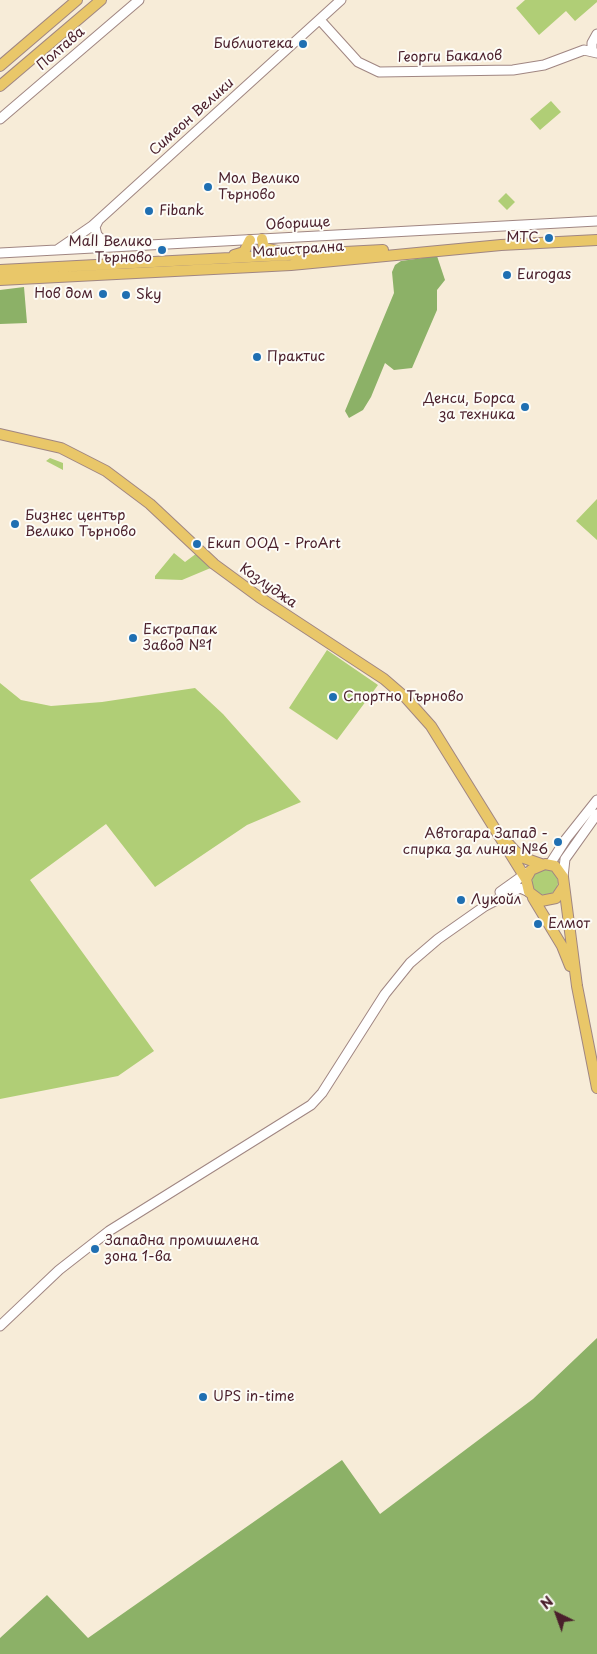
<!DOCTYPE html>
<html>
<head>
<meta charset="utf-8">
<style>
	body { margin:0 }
	#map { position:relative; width:597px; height:1654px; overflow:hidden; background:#f7ecd8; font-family:"Playpen Sans",sans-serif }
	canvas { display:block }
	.north { position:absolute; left:532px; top:1589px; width:50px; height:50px; -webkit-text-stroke:4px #fdfcf7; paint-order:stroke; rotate:318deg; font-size:14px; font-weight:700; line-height:20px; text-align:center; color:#4a1f2b }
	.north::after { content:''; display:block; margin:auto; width:18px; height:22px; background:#4a1f2b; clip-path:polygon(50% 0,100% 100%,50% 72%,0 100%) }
</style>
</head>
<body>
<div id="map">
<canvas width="597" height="1654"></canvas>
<div class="north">N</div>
</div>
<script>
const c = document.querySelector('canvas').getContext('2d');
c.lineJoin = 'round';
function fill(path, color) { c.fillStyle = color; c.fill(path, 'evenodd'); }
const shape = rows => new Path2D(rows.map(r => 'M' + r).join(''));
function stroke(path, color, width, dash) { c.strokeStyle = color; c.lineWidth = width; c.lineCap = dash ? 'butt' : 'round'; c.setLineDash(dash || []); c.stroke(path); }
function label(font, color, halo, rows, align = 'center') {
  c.font = font + ' "Playpen Sans",sans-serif'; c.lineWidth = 4; c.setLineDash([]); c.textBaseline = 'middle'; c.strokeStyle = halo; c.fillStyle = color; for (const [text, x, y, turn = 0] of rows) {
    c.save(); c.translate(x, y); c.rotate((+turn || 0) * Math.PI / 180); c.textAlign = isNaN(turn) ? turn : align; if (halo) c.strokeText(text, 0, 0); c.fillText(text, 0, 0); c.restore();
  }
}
fill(shape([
	[525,0,597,0,597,2,575,21,566,11,539,35,516,8],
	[551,101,561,112,540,130,530,119],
	[506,193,515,202,507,210,498,201],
	[50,458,63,463,63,470,46,461],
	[597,499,597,540,576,521],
	[174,553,185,562,197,553,213,567,182,580,155,579,155,576],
	[327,650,378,685,337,740,289,708],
	[0,683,21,700,51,706,102,702,195,688,223,714,301,802,247,825,155,887,106,824,30,880,154,1051,118,1076,0,1099],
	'532 882a13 13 0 1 1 26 0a13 13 0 1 1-26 0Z'
]), '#b0ce76');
fill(shape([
	[437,256,445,280,437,290,437,310,412,368,394,370,385,363,371,397,363,410,349,418,345,411,394,293,392,272,395,265,401,261],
	[24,287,27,323,0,324,0,290],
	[597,1338,597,1654,0,1654,0,1638,47,1595,88,1638,342,1460,380,1514,533,1399]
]), '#8cb167');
const minor = shape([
	[320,20,358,62,379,72,513,70,544,65,584,50,597,53],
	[592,51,592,43,597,34],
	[0,119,139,0],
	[98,221,95,227,97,235,102,240,115,245],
	[57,250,92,226,341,0],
	[0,253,597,221],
	[550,864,566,839,597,800],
	[563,877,565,859,597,814],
	[500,892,528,872],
	[0,1326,59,1270,109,1231,311,1105,322,1093,385,994,410,963,438,939,485,906,520,888,529,892]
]);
const major = shape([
	[0,66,77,0],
	[0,86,101,0],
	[262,239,264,248,278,251],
	[234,255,244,252,250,240],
	[0,270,383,250],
	[0,280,291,265,501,245,597,240],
	[0,434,61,448,106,471,150,504,214,564,259,597,384,679,406,698,431,726,526,879],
	[507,842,515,851,524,858,541,864],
	[564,886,556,898,541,901,529,892,526,879,531,870,545,864,555,866,563,877,577,986,597,1088],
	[533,898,562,946,570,966]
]);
stroke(minor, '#a08682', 11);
stroke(major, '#a08682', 12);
stroke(minor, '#fff', 9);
stroke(major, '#e9c769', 10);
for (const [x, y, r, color] of [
	[303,44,5,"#1f6fb2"],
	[208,187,5,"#1f6fb2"],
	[149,211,5,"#1f6fb2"],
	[549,238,5,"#1f6fb2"],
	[162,250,5,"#1f6fb2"],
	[507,275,5,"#1f6fb2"],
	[103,294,5,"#1f6fb2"],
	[126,295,5,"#1f6fb2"],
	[257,357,5,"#1f6fb2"],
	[525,407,5,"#1f6fb2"],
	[15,524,5,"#1f6fb2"],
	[197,544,5,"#1f6fb2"],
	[133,638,5,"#1f6fb2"],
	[333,697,5,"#1f6fb2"],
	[558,842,5,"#1f6fb2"],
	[461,900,5,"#1f6fb2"],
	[538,924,5,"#1f6fb2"],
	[95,1249,5,"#1f6fb2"],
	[203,1397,5,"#1f6fb2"]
]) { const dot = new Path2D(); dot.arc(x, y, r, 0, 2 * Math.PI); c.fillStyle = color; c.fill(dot); stroke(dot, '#fdfcf7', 2); }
label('14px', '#4a1f2b', '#fdfcf7', [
	["Библиотека",293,44,"right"],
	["Мол Велико",218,179],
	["Търново",218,195],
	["Fibank",159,211],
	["МТС",539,238,"right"],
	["Mall Велико",152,242,"right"],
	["Търново",152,258,"right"],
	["Eurogas",517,275],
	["Нов дом",93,294,"right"],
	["Sky",136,295],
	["Практис",267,357],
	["Денси, Борса",515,399,"right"],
	["за техника",515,415,"right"],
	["Бизнес център",25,516],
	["Велико Търново",25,532],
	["Екип ООД - ProArt",207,544],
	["Екстрапак",143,630],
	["Завод №1",143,646],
	["Спортно Търново",343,697],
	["Автогара Запад -",548,834,"right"],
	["спирка за линия №6",548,850,"right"],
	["Лукойл",471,900],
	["Елмот",548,924],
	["Западна промишлена",105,1241],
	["зона 1-ва",105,1257],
	["UPS in-time",213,1397]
], 'left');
label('14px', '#4a1f2b', '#fdfcf7', [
	["Полтава",61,49,-41],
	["Георги Бакалов",450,57,-1],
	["Симеон Велики",192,117,-42],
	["Оборище",298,224,-3],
	["Магистрална",298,250,-4],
	["Козлуджа",268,586,35]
]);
</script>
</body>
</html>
